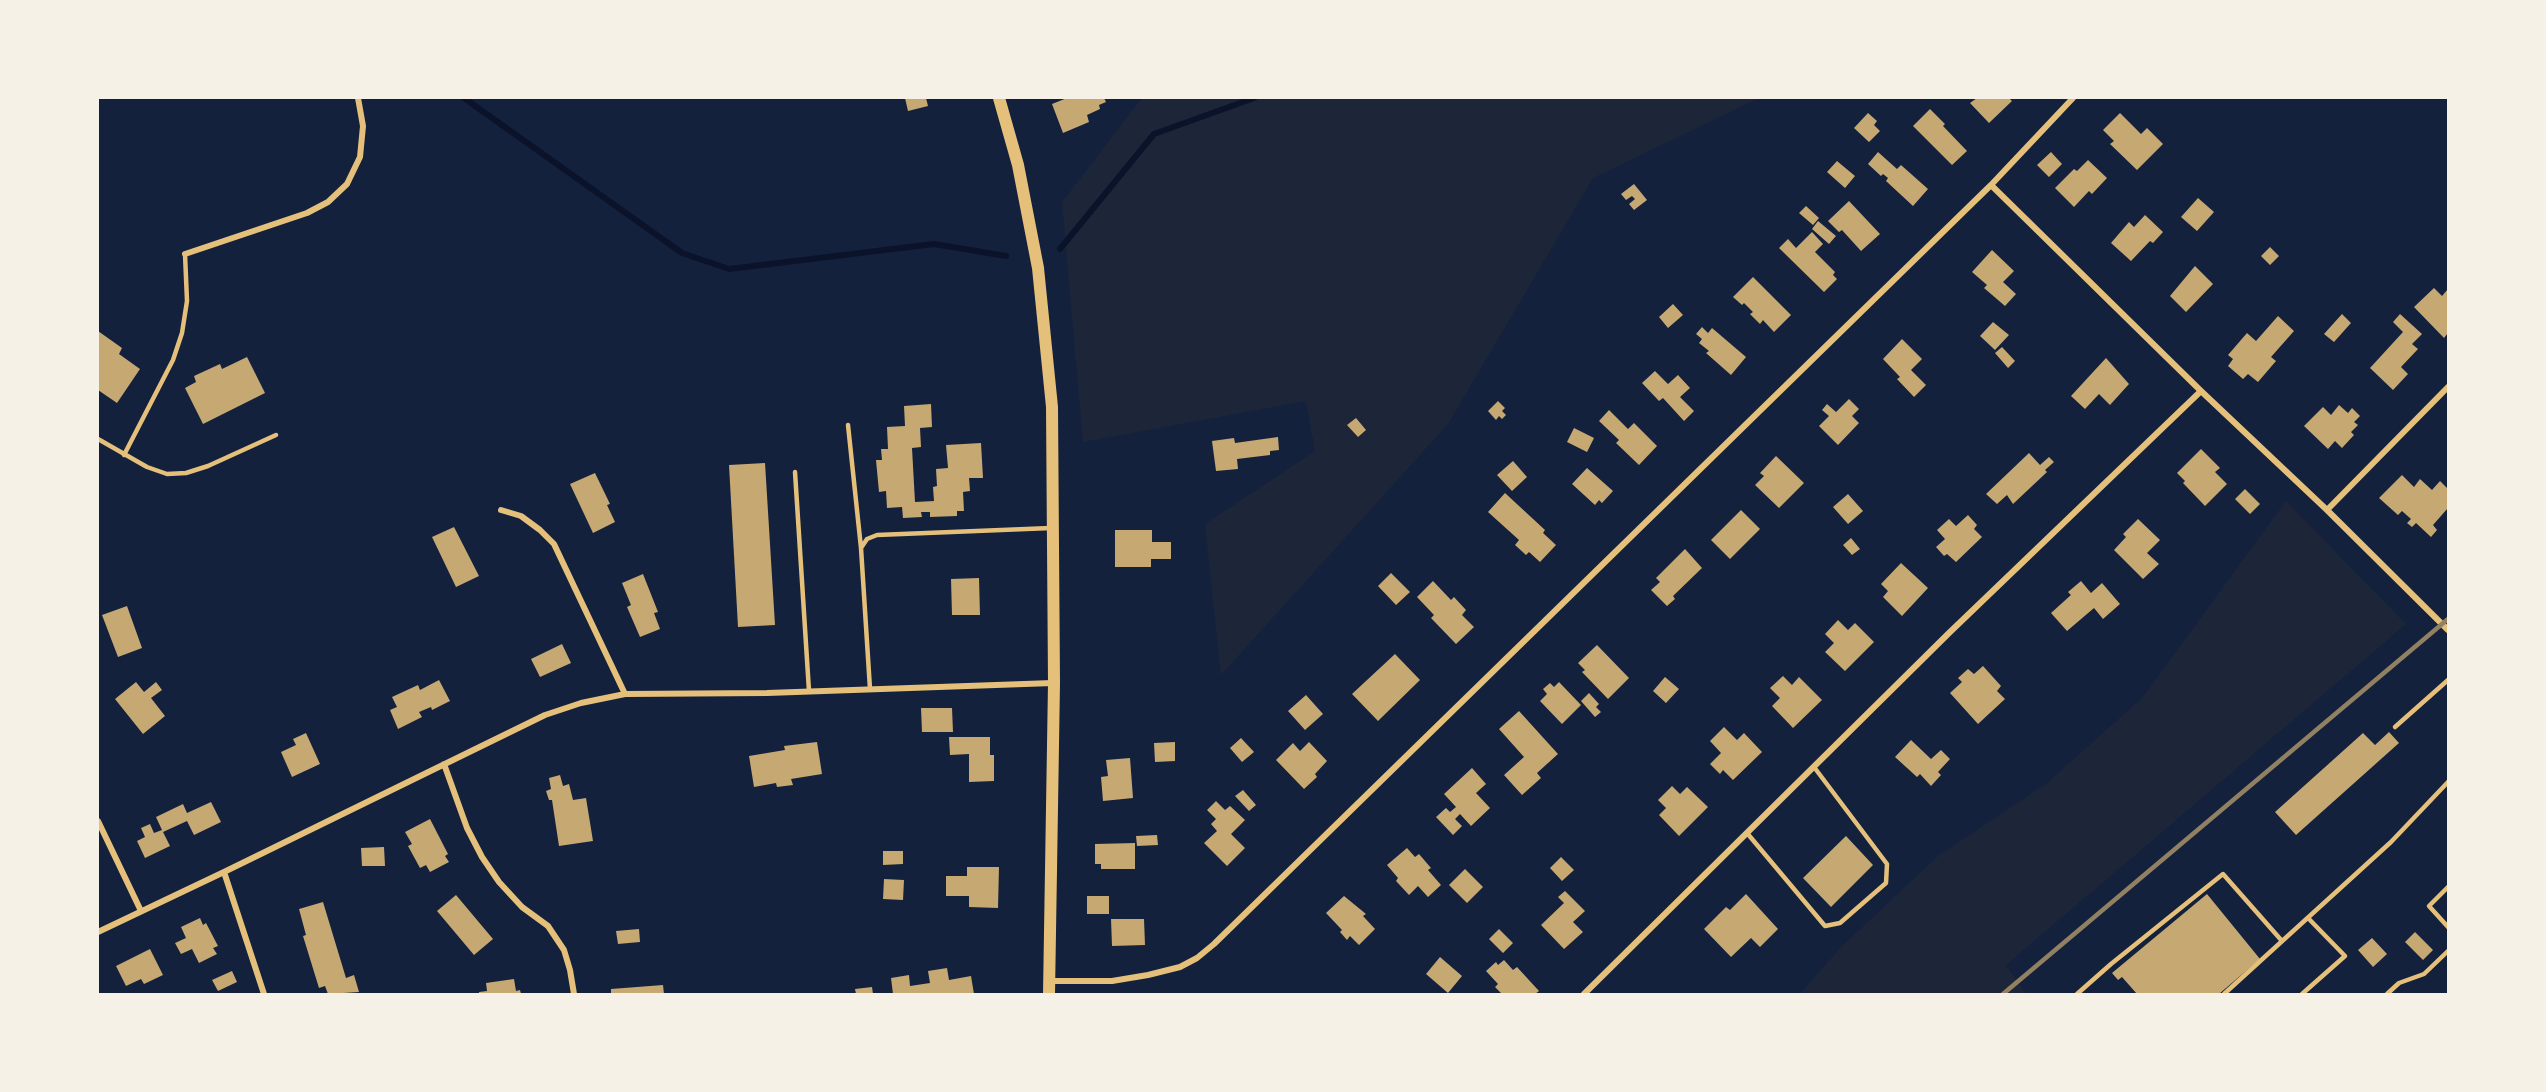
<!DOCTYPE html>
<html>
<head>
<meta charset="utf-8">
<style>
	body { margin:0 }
	#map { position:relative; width:2546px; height:1092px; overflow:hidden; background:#14213d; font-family:"IBM Plex Sans",sans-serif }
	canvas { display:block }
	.frame { position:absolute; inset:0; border:99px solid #f6f1e7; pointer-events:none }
</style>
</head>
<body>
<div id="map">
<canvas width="2546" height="1092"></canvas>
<div class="frame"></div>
</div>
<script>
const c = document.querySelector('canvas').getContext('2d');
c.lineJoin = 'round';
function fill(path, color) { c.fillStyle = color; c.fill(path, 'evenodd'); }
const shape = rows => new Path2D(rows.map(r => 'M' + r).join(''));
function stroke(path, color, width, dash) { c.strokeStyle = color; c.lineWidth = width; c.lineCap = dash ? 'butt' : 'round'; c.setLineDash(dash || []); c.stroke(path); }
fill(shape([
	[1142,98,1759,98,1593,178,1448,424,1221,675,1205,524,1315,451,1306,401,1083,442,1062,202],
	[2286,501,2406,624,2006,965,2026,994,1800,994,1840,948,1938,856,2047,783,2143,697]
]), '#1d2539');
stroke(shape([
	[464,98,682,253,729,269,934,244,1006,256],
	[1060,249,1154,134,1254,98]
]), '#0b132b', 6);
fill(shape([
	[905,98,926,98,928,106,908,111],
	[1067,98,1104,98,1106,102,1099,105,1100,109,1087,115,1089,122,1063,133,1052,104],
	[1977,98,2009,98,2012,101,1989,123,1970,103],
	[1930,109,1945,124,1943,126,1967,151,1952,165,1913,126],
	[1868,113,1877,121,1874,125,1880,131,1869,142,1854,128],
	[2120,113,2141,134,2147,128,2163,144,2137,170,2110,144,2114,141,2103,130],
	[1878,152,1897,169,1901,165,1928,189,1913,206,1886,181,1888,178,1883,174,1881,176,1868,164],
	[2051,152,2062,164,2049,177,2037,165],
	[2088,160,2107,178,2092,194,2089,191,2074,207,2055,188,2074,169,2077,171],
	[1837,161,1855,176,1845,188,1827,172],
	[1634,184,1647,200,1634,210,1629,204,1635,199,1632,196,1626,200,1621,194],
	[2198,198,2214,212,2197,231,2181,217],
	[1849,201,1880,234,1861,251,1842,230,1839,232,1828,221],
	[1806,206,1819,218,1813,225,1799,213],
	[2145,215,2163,232,2153,243,2150,241,2131,261,2111,243,2129,222,2134,227],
	[1818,221,1836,236,1829,244,1812,229],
	[1812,232,1823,244,1815,252,1835,272,1833,275,1837,279,1824,292,1779,248,1788,239,1796,248],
	[2270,247,2279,256,2270,265,2261,256],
	[1992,250,2014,271,2003,282,2016,294,2005,306,1984,288,1987,285,1972,272],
	[2195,266,2213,284,2186,312,2170,296],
	[1753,277,1791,315,1774,332,1763,320,1760,324,1750,314,1753,312,1744,303,1742,305,1733,297],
	[2434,288,2442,296,2448,289,2448,333,2444,338,2414,307],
	[1673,304,1683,315,1668,328,1659,317],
	[2342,314,2351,323,2334,342,2324,334],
	[2400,314,2422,334,2412,344,2418,349,2401,367,2408,374,2393,390,2370,368,2403,332,2393,322],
	[2278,316,2294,331,2271,357,2276,361,2258,382,2248,374,2243,379,2228,366,2233,359,2228,355,2247,333,2256,341],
	[1993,322,2009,335,1995,350,1980,336],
	[1702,327,1708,333,1712,328,1746,357,1731,375,1706,353,1709,351,1699,343,1702,339,1696,334],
	[98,331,122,348,119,354,140,369,117,403,98,390],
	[1902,339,1922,359,1911,370,1926,385,1914,397,1897,379,1900,377,1883,359],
	[2002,347,2015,361,2008,368,1995,353],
	[247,357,265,393,203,424,185,388,196,382,194,376,220,364,222,369],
	[2106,358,2129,384,2110,405,2099,394,2085,409,2071,396],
	[1655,371,1668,384,1678,375,1690,388,1680,397,1694,411,1684,421,1663,398,1659,401,1642,383],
	[1849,399,1859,409,1852,416,1859,423,1838,445,1819,426,1829,416,1822,410,1827,404,1836,412],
	[1498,401,1505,408,1502,411,1506,415,1502,419,1499,416,1496,420,1488,411],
	[931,404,932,427,920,428,921,447,912,448,915,502,934,501,933,487,937,486,936,469,948,468,946,445,981,443,983,478,969,478,970,491,963,492,964,511,957,511,957,516,930,517,930,512,921,512,922,517,903,518,902,507,887,508,886,491,879,492,876,460,882,460,881,449,888,449,887,427,905,426,904,406],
	[2339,405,2348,413,2352,408,2360,416,2354,422,2358,425,2351,432,2354,435,2342,448,2335,441,2328,449,2304,426,2323,407,2331,415],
	[1609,410,1628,429,1634,423,1657,446,1639,465,1616,443,1619,440,1599,421],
	[1356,418,1366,430,1358,437,1347,425],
	[1574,428,1594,438,1587,452,1567,442],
	[1278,437,1279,450,1270,451,1270,455,1237,459,1238,469,1216,471,1212,441,1234,438,1235,443],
	[2201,449,2220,468,2215,472,2227,484,2205,506,2183,483,2185,481,2177,473],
	[2029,453,2040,465,2049,457,2054,462,2045,470,2047,472,2013,504,2007,495,1997,504,1986,494],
	[1776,456,1804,483,1779,508,1755,485,1764,476,1760,473],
	[1513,461,1527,477,1512,491,1497,475],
	[765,463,775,625,738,627,729,465],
	[1587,468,1613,491,1602,503,1599,500,1595,505,1572,484],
	[595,473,610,504,607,505,615,522,593,533,570,484],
	[2402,475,2414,487,2420,479,2432,490,2440,481,2448,489,2448,508,2433,525,2437,530,2431,537,2416,523,2412,527,2407,523,2411,519,2402,511,2398,515,2379,498],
	[2245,489,2260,504,2250,514,2235,499],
	[1505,493,1545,530,1543,533,1556,545,1540,562,1529,552,1526,555,1515,545,1519,540,1488,512],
	[1848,494,1863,511,1848,524,1833,507],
	[1741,510,1760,529,1730,559,1711,540],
	[1968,515,1977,525,1974,529,1982,537,1956,562,1947,554,1944,556,1936,547,1945,539,1937,530,1949,519,1956,526],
	[2138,519,2160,540,2147,553,2159,564,2143,579,2114,550,2126,537,2123,534],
	[454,527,479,576,456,587,432,537],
	[1115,530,1152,530,1152,542,1171,542,1171,559,1151,559,1151,567,1115,567],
	[1851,538,1860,549,1852,555,1843,545],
	[1685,549,1702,568,1673,596,1675,599,1667,606,1651,590,1660,582,1656,578],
	[1901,563,1928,588,1902,616,1883,597,1888,591,1881,584],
	[1391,573,1410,592,1396,605,1378,586],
	[643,574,658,612,654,613,660,629,640,637,627,607,631,605,622,583],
	[979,578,980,615,952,615,951,579],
	[1433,581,1451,600,1454,597,1466,610,1462,615,1474,627,1456,644,1431,618,1434,615,1417,597],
	[2081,581,2091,593,2102,583,2120,604,2103,619,2094,608,2067,631,2051,613,2071,595,2068,592],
	[127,606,142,648,118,657,102,615],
	[1838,620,1848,630,1855,623,1874,642,1845,671,1825,652,1834,643,1825,634],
	[562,644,571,663,540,677,531,659],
	[1597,645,1629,678,1608,699,1582,672,1585,670,1578,663],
	[1395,654,1420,680,1378,721,1352,694],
	[1983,666,2001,686,1997,691,2005,699,1978,724,1950,693,1962,682,1958,678,1968,669,1974,674],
	[1783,676,1792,685,1799,677,1822,700,1793,728,1772,706,1780,698,1770,688],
	[1665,677,1679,689,1666,703,1653,691],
	[439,680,450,701,432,710,431,707,419,712,422,717,398,729,390,710,397,707,392,697,418,685,420,690],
	[136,682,144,692,156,682,162,690,151,698,165,716,143,734,115,699],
	[1559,682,1581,705,1562,724,1540,701,1547,694,1543,689,1550,683,1554,687],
	[1589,693,1599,704,1596,707,1601,712,1595,717,1581,701],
	[1306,695,1323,714,1305,730,1288,711],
	[921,708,952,708,953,732,922,732],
	[1519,711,1558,754,1537,773,1541,778,1522,795,1504,775,1524,757,1499,729],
	[1724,727,1737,740,1744,733,1762,752,1733,780,1723,770,1720,774,1710,764,1721,753,1710,741],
	[2389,732,2399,743,2296,835,2275,812,2363,733,2375,745],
	[306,733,320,764,292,777,281,752,296,745,293,739],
	[949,737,990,737,990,755,994,755,994,781,969,782,969,754,950,755],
	[1241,738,1254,752,1242,762,1230,748],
	[1911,740,1931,759,1941,750,1950,759,1938,772,1941,775,1931,786,1920,774,1917,777,1895,757],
	[817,742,822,774,791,779,793,785,777,787,776,783,754,787,749,756,785,750,784,746],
	[1175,742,1175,761,1155,762,1154,743],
	[1309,742,1327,761,1315,774,1317,777,1304,789,1276,760,1293,743,1300,751],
	[1130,758,1133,798,1103,801,1101,777,1108,776,1106,760],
	[1472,768,1486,784,1476,793,1490,808,1471,826,1460,814,1455,819,1462,826,1453,835,1436,817,1446,808,1450,812,1456,807,1444,794],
	[560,775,563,786,569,784,573,800,586,798,593,841,559,846,552,800,549,800,546,791,551,789,549,778],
	[1672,786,1680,794,1687,787,1708,807,1679,836,1659,815,1666,808,1658,800],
	[1243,790,1256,805,1249,811,1235,796],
	[1216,801,1225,810,1230,806,1245,820,1231,834,1245,848,1227,866,1204,843,1217,831,1211,824,1216,819,1207,810],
	[211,802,221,822,194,835,187,821,163,832,170,846,145,858,137,841,145,837,141,828,150,824,154,833,162,830,156,817,183,804,187,813],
	[430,819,448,854,445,856,449,862,430,872,426,865,420,868,408,846,412,844,405,832],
	[1157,835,1158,845,1137,846,1136,836],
	[1846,836,1873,865,1831,907,1803,878],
	[1135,843,1135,869,1101,869,1101,864,1095,864,1095,844],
	[384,847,385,866,362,866,361,848],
	[1407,848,1415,857,1419,854,1431,868,1428,870,1441,885,1428,897,1418,886,1409,895,1396,881,1398,878,1387,865],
	[883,851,903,851,903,864,883,865],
	[1561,857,1574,870,1562,881,1550,868],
	[967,867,999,867,998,908,969,907,969,896,946,896,946,876,967,876],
	[1465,869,1483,887,1467,903,1449,885],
	[884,879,904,880,903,900,883,899],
	[1565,891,1585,911,1573,922,1583,932,1564,949,1541,925,1564,903,1558,897],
	[1746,894,1778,929,1760,947,1751,938,1731,957,1704,929,1726,907,1730,910],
	[2207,894,2260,959,2219,994,2137,994,2122,977,2118,980,2112,973],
	[456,895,493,939,474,955,437,911],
	[1087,896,1109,896,1109,914,1087,914],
	[1344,896,1366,914,1363,916,1375,929,1359,945,1350,936,1347,940,1340,932,1342,930,1326,913],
	[323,902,346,978,354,975,359,992,328,994,325,986,319,988,303,936,306,935,299,909],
	[200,918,203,925,206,923,218,946,213,948,217,954,199,963,192,949,181,954,175,943,186,938,181,927],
	[1111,919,1144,919,1145,945,1112,946],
	[639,929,640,942,618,944,616,931],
	[1499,929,1513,943,1503,953,1489,939],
	[2415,932,2433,950,2423,960,2405,942],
	[2372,938,2387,954,2373,967,2358,950],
	[150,949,163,975,144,984,141,979,126,986,116,966],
	[1440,957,1462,976,1448,993,1426,974],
	[1504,960,1513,970,1517,967,1539,991,1535,994,1500,994,1501,993,1495,987,1498,984,1486,971,1496,962,1498,965],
	[947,968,949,980,971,976,974,994,893,994,891,978,909,975,910,986,930,983,928,971],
	[232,971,237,982,218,991,212,980],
	[514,979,516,991,520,990,521,994,479,994,479,992,487,991,486,983],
	[663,985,664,994,611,994,611,989],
	[872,987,873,994,856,994,855,989]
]), '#c6a872');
stroke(shape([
	[848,425,861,548],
	[98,439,147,467,167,474,186,473,208,466,276,435],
	[124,455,173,360,182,333,187,301,185,254],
	[795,472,809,691],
	[870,689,861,548,867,539,877,535,1051,528],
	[2395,727,2448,680],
	[1747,833,1825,926,1840,923,1886,883,1887,864,1814,767],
	[2448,887,2429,906,2448,927],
	[2077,994,2111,964,2223,874,2282,941],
	[2224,994,2391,842,2448,782],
	[2302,994,2345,956,2308,918],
	[2387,994,2399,983,2424,974,2448,951]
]), '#e5c07b', 4.5);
stroke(shape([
	[1991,185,2201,391,2327,510,2448,630],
	[185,254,307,213,328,202,347,184,360,157,363,126,358,98],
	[501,510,521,516,540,530,554,544,625,694],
	[2327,510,2448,387],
	[444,764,467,828,482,857,499,882,522,907,548,926,564,950,570,970,574,994],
	[98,821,141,911],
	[224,872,264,994],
	[98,932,224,872,545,715,581,703,625,694,767,693,1053,683],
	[1049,981,1112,981,1148,975,1180,967,1197,958,1214,944,1991,185,2073,98],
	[1584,994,1949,633,2201,391]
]), '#e5c07b', 6);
stroke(shape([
	[999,98,1018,165,1038,268,1052,407,1054,683,1049,994]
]), '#e5c07b', 12);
stroke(shape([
	[2003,994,2448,619]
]), '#918062', 4.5);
</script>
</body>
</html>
